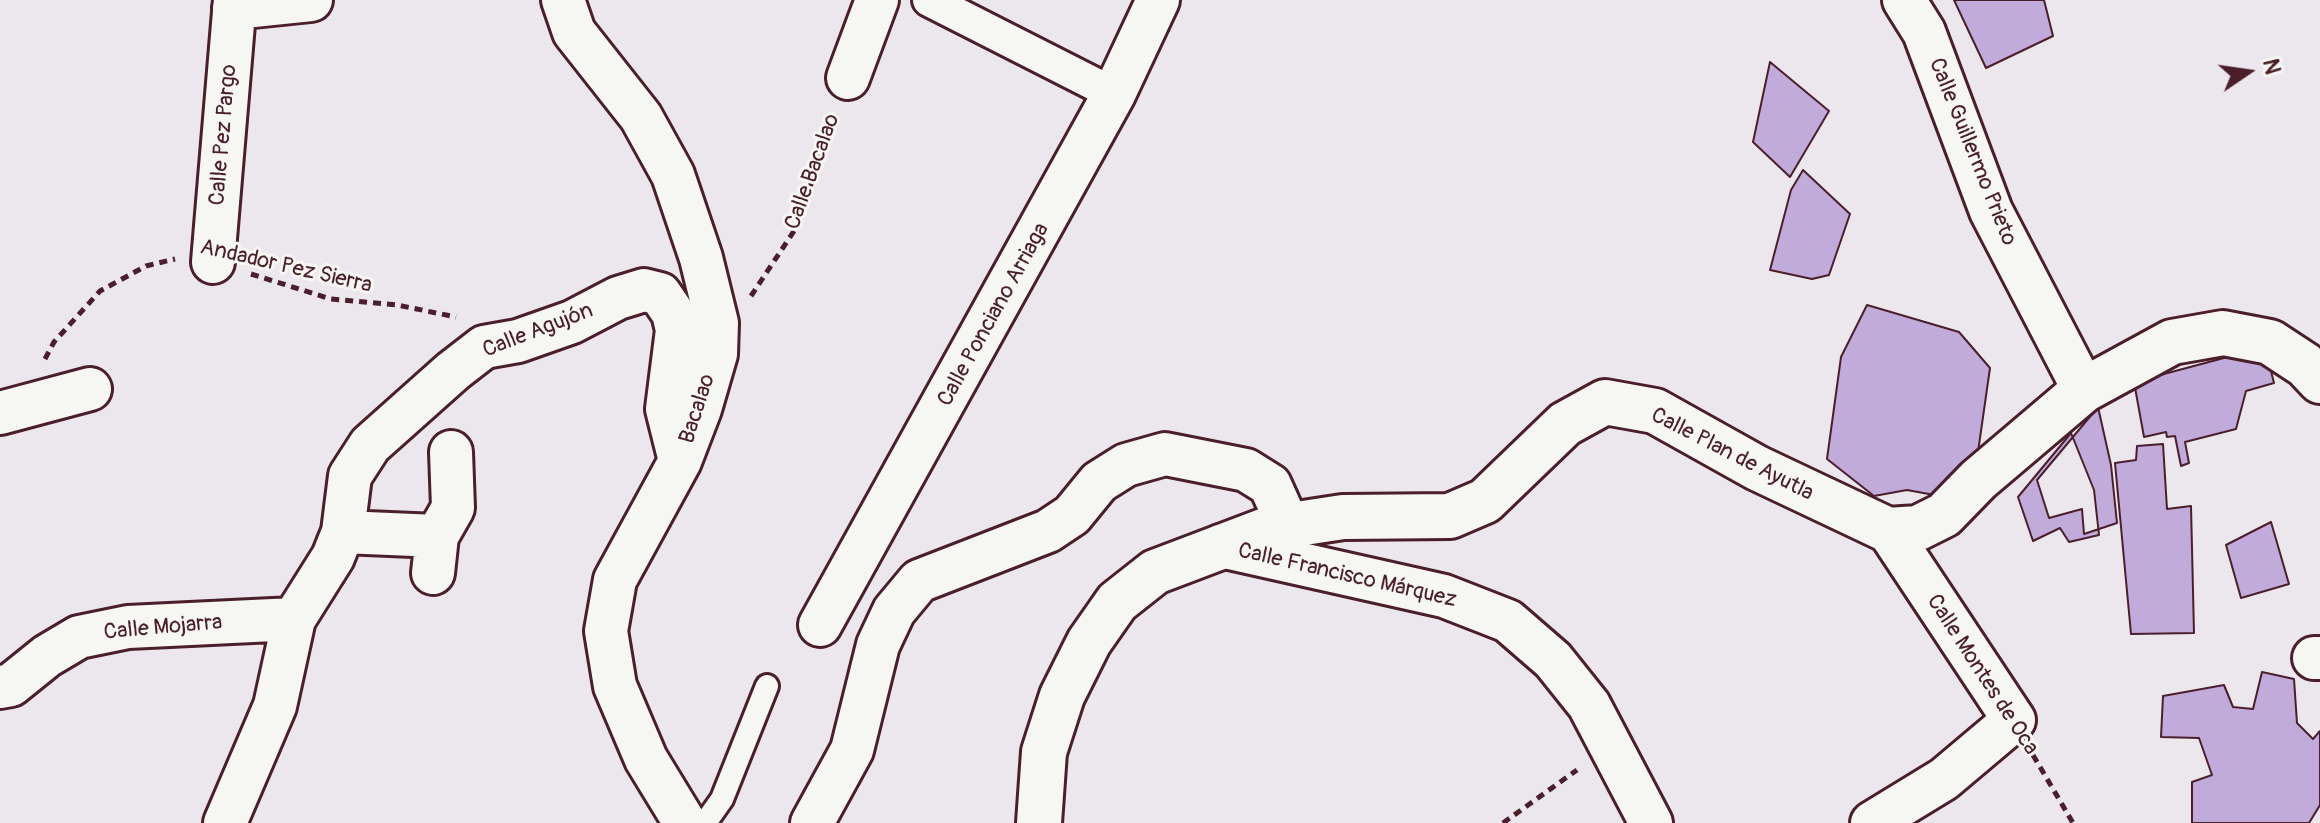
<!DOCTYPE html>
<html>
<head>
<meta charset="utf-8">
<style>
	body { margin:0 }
	#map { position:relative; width:2320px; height:823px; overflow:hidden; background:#ebe7ed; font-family:Pangolin,sans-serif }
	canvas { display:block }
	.north { position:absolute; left:2208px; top:32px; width:80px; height:80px; -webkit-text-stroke:6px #f6f6f2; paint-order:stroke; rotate:77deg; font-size:22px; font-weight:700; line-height:32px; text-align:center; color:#4a1f2b }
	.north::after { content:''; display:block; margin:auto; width:28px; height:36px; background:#4a1f2b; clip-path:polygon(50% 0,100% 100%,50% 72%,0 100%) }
</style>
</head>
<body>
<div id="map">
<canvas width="2320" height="823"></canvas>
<div class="north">N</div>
</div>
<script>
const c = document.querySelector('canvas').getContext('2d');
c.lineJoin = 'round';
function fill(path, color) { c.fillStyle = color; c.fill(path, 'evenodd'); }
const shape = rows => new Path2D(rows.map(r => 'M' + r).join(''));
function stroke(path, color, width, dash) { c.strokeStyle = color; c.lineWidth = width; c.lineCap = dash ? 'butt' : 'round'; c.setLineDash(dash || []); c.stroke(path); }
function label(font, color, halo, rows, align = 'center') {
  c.font = font + ' Pangolin,sans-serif'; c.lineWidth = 6; c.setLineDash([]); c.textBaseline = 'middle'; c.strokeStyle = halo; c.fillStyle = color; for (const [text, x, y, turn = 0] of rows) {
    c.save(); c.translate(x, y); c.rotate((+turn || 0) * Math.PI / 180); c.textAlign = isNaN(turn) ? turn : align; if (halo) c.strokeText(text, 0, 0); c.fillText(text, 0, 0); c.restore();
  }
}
const building = shape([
	[1954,0,2044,0,2053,36,1986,68,1954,0],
	[1770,62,1829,111,1790,177,1753,142,1770,62],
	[1803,170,1850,214,1829,275,1812,279,1770,270,1791,190,1803,170],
	[1867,305,1959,332,1990,368,1978,452,1945,497,1907,490,1874,496,1827,459,1841,357,1867,305],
	[2265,347,2274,383,2246,391,2236,429,2185,442,2189,463,2181,466,2175,436,2167,437,2166,432,2144,437,2134,382,2265,347],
	[2098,407,2111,465,2117,523,2084,534,2082,509,2049,518,2037,480,2098,407],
	[2071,433,2094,490,2099,535,2069,542,2060,528,2033,541,2018,497,2071,433],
	[2163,444,2167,509,2191,506,2194,633,2131,634,2115,463,2136,460,2137,446,2163,444],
	[2271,522,2289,584,2241,598,2226,545,2271,522],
	[2262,672,2294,679,2297,723,2313,739,2320,731,2320,805,2309,823,2192,823,2192,782,2212,775,2199,738,2161,737,2163,696,2224,685,2233,707,2253,709,2262,672]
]);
fill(building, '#c0abda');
stroke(building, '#4a1f2b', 2);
const service = shape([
	[705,823,722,799,767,686]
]);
const pedestrian = shape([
	[929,0,1114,94]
]);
const minor = shape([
	[563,0,574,32,641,117,673,175,701,258,717,323,716,354,700,409,680,461,615,580,606,631,615,686,646,759,685,823],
	[1904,0,1924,32,1991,211,2084,390],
	[234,8,311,0],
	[848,78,877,0],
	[213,262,235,0],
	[0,413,90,389],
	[343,532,437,536],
	[1221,546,1444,596,1508,621,1553,660,1589,705,1651,823],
	[433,573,437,536,453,508,451,452],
	[820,625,1114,94,1158,0],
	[2314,658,2320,658],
	[0,687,11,685,47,656,79,637,128,627,294,619],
	[225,823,275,706,294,619,333,557,343,532,350,476,370,445,453,371,484,347,518,341,572,322,618,298,644,290,660,294,673,313,677,330,667,409,680,461],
	[812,823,852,750,878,645,894,611,919,581,1048,531,1072,515,1099,482,1126,465,1165,454,1246,470,1270,485,1288,525],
	[1872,823,1944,779,2014,720,1888,530]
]);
const tertiary = shape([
	[1039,823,1044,752,1062,696,1089,642,1117,602,1155,572,1271,528,1343,517,1450,516,1485,501,1565,424,1605,402,1655,411,1757,468,1888,530,1918,528,1944,515,1978,480,2084,390,2172,342,2223,333,2270,342,2305,365,2320,381]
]);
stroke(service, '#4a1f2b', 28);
stroke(pedestrian, '#4a1f2b', 38);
stroke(minor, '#4a1f2b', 48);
stroke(tertiary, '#4a1f2b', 50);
stroke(shape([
	[251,274,331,299,397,305,456,317],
	[751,296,796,228,835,114],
	[45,359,54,342,100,291,146,266,175,259],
	[2033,755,2073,823],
	[1503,823,1577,770]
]), '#4a1f2b', 5, [8, 6]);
stroke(service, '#f6f6f2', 22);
stroke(pedestrian, '#f6f6f2', 32);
stroke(minor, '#f6f6f2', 42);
stroke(tertiary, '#f6f6f2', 44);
label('22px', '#4a1f2b', '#f6f6f2', [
	["Calle Pez Pargo",224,135,-85],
	["Calle Guillermo Prieto",1972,152,68],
	["Calle Bacalao",813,172,-70],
	["Andador Pez Sierra",286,267,13],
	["Calle Ponciano Arriaga",994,315,-61],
	["Calle Agujón",538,331,-21],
	["Bacalao",698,409,-72],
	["Calle Plan de Ayutla",1732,455,27],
	["Calle Francisco Márquez",1347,576,13],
	["Calle Mojarra",163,628,-5],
	["Calle Montes de Oca",1982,675,57]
]);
</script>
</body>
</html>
